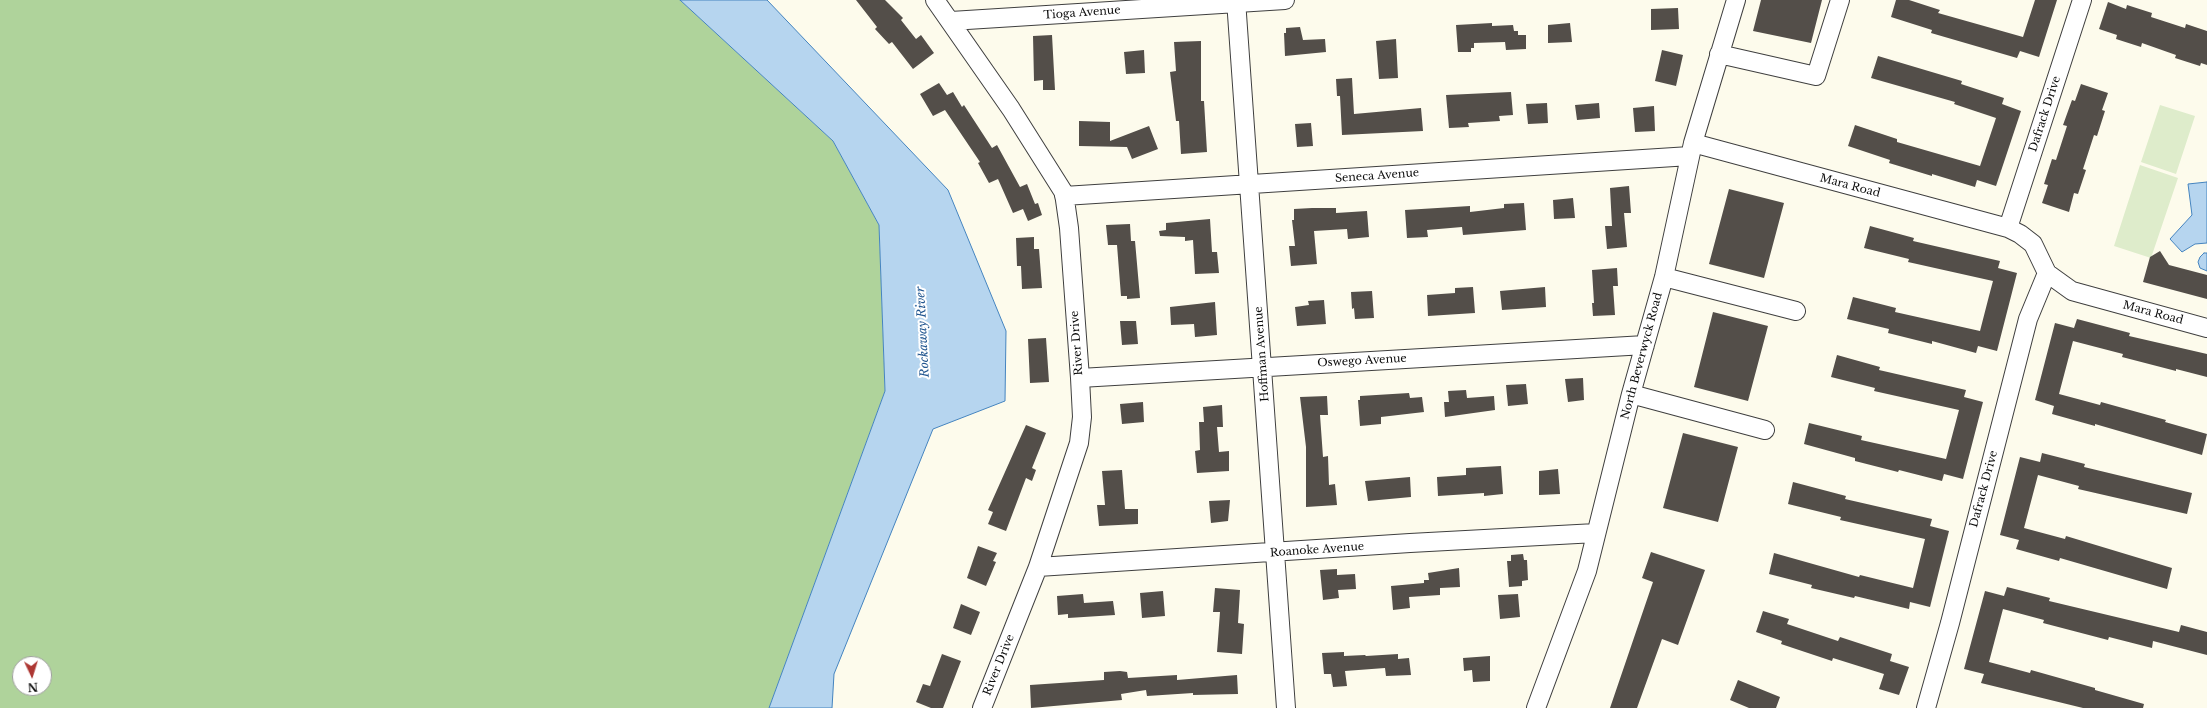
<!DOCTYPE html>
<html>
<head>
<meta charset="utf-8">
<style>
	body { margin:0 }
	#map { position:relative; width:2207px; height:708px; overflow:hidden; background:#fdfbec; font-family:"Libre Baskerville",serif }
	canvas { display:block }
	.north { position:absolute; left:12px; top:656px; width:40px; height:40px; box-sizing:border-box; background:#fff; border:1px solid #9e9e9e; border-radius:50%; rotate:176deg; font-size:11px; font-weight:700; line-height:16px; text-align:center; color:#0c0c0c }
	.north::after { content:''; display:block; margin:auto; width:14px; height:18px; background:#ad3733; clip-path:polygon(50% 0,100% 100%,50% 72%,0 100%) }
</style>
</head>
<body>
<div id="map">
<canvas width="2207" height="708"></canvas>
<div class="north">N</div>
</div>
<script>
const c = document.querySelector('canvas').getContext('2d');
c.lineJoin = 'round';
function fill(path, color) { c.fillStyle = color; c.fill(path, 'evenodd'); }
const shape = rows => new Path2D(rows.map(r => 'M' + r).join(''));
function stroke(path, color, width, dash) { c.strokeStyle = color; c.lineWidth = width; c.lineCap = dash ? 'butt' : 'round'; c.setLineDash(dash || []); c.stroke(path); }
function label(font, color, halo, rows, align = 'center') {
  c.font = font + ' "Libre Baskerville",serif'; c.lineWidth = 4; c.setLineDash([]); c.textBaseline = 'middle'; c.strokeStyle = halo; c.fillStyle = color; for (const [text, x, y, turn = 0] of rows) {
    c.save(); c.translate(x, y); c.rotate((+turn || 0) * Math.PI / 180); c.textAlign = isNaN(turn) ? turn : align; if (halo) c.strokeText(text, 0, 0); c.fillText(text, 0, 0); c.restore();
  }
}
fill(shape([
	[0,0,680,0,833,141,879,225,885,391,769,708,0,708],
	[20,664,44,664,44,688,20,688]
]), '#afd39b');
fill(shape([
	[2160,105,2195,116,2176,174,2141,162],
	[2140,165,2178,178,2151,258,2114,246]
]), '#deeccb');
const water = shape([
	[680,0,767,0,948,190,1006,331,1005,401,933,429,834,674,832,708,769,708,885,391,879,225,833,141,680,0],
	[2207,182,2207,243,2195,244,2182,252,2170,239,2192,215,2188,184,2207,182],
	[2204,253,2207,253,2207,271,2200,268,2198,262,2200,257,2204,253]
]);
fill(water, '#b6d5ef');
stroke(water, '#4584bf', 1);
fill(shape([
	[856,0,885,0,903,18,901,20,916,39,921,35,934,53,913,69,892,42,889,44,875,29,877,27],
	[1761,0,1822,0,1811,43,1753,31],
	[1896,0,1909,0,1940,10,1938,13,2023,37,2035,0,2057,0,2039,57,2020,51,2017,58,1931,33,1932,30,1891,17],
	[2108,2,2126,9,2127,5,2152,13,2151,17,2185,28,2186,24,2207,31,2207,65,2201,63,2200,66,2175,58,2176,55,2142,43,2141,47,2116,39,2117,35,2099,29],
	[1678,8,1679,29,1651,30,1651,9],
	[1492,23,1492,26,1513,25,1514,31,1518,31,1518,35,1526,35,1526,49,1506,50,1505,42,1474,43,1474,48,1471,48,1471,52,1458,52,1456,25],
	[1570,23,1572,42,1548,43,1548,25],
	[1300,27,1303,40,1325,39,1326,52,1285,56,1284,33,1286,33,1286,28],
	[1052,35,1055,90,1043,90,1043,80,1034,81,1033,36],
	[1396,39,1398,78,1379,79,1376,41],
	[1201,41,1201,101,1204,101,1207,152,1181,154,1179,121,1176,121,1170,72,1176,71,1174,42],
	[1144,50,1145,73,1126,74,1124,52],
	[1662,50,1683,55,1676,86,1655,81],
	[1878,56,1962,81,1961,84,2004,98,2002,104,2021,111,1996,186,1977,180,1975,187,1932,174,1932,176,1889,163,1890,160,1848,146,1855,125,1897,139,1897,142,1980,166,1996,118,1954,104,1955,102,1871,78],
	[1352,78,1354,114,1421,108,1423,131,1342,135,1340,96,1337,96,1336,79],
	[939,83,947,95,953,92,962,107,964,105,992,148,997,145,1020,187,1027,184,1035,204,1038,203,1042,215,1028,221,1023,209,1013,213,998,179,989,183,978,163,980,162,945,110,933,116,920,94],
	[2081,84,2108,93,2102,110,2105,111,2097,136,2094,135,2083,169,2086,170,2078,194,2074,193,2069,212,2042,203,2048,185,2044,184,2052,159,2056,160,2067,126,2063,125,2072,100,2075,101],
	[1511,92,1513,115,1499,116,1500,121,1468,123,1469,127,1449,128,1446,95],
	[1547,103,1548,123,1528,124,1526,104],
	[1599,103,1600,118,1577,120,1575,105],
	[1654,106,1655,131,1635,132,1633,108],
	[1079,121,1110,122,1110,141,1149,126,1158,149,1132,159,1127,147,1079,146],
	[1311,123,1313,146,1297,147,1295,124],
	[1629,186,1631,213,1624,213,1627,247,1607,249,1605,226,1612,226,1610,188],
	[1729,189,1784,203,1764,278,1709,264],
	[1573,198,1575,218,1554,219,1553,200],
	[1524,203,1526,230,1463,235,1462,227,1427,230,1428,237,1407,238,1405,210,1470,206,1470,212,1504,208,1504,204],
	[1312,208,1336,208,1336,213,1367,211,1369,237,1348,239,1347,229,1314,231,1317,264,1291,266,1289,246,1295,246,1292,220,1294,220,1294,209],
	[1210,219,1212,252,1217,252,1219,273,1195,274,1193,240,1185,241,1185,237,1160,236,1159,231,1166,230,1166,223],
	[1130,224,1131,241,1135,241,1140,298,1127,299,1127,296,1121,296,1117,245,1108,245,1106,225],
	[1870,226,1914,238,1913,241,2000,261,1998,268,2017,273,1997,351,1978,346,1976,353,1932,341,1932,344,1888,333,1889,329,1847,319,1853,297,1896,308,1895,312,1980,331,1989,296,1993,281,1908,262,1909,259,1864,248],
	[1034,237,1034,249,1039,249,1042,288,1022,289,1021,266,1017,266,1016,238],
	[2160,251,2169,265,2207,275,2207,299,2143,282,2150,257],
	[1617,268,1618,286,1613,286,1615,315,1593,316,1592,303,1594,303,1592,270],
	[1473,287,1475,313,1428,316,1427,295,1455,293,1455,288],
	[1545,287,1546,307,1502,310,1500,291],
	[1372,291,1374,318,1355,319,1354,308,1352,309,1351,292],
	[1324,300,1326,324,1297,326,1295,307,1309,305,1308,301],
	[1215,302,1217,335,1195,337,1194,324,1171,325,1170,307],
	[1713,312,1768,326,1748,401,1694,387],
	[2077,319,2130,333,2129,336,2207,354,2207,377,2176,369,2176,371,2122,357,2123,354,2073,341,2059,394,2100,405,2101,402,2166,420,2165,422,2207,434,2202,455,2095,424,2095,426,2052,414,2054,406,2035,400,2055,323,2074,328],
	[1120,321,1136,321,1138,344,1122,345],
	[1046,338,1049,382,1030,383,1028,339],
	[1837,355,1880,367,1879,370,1966,390,1964,397,1983,402,1963,479,1944,474,1942,481,1899,470,1898,472,1855,461,1855,458,1804,444,1809,423,1862,436,1861,440,1946,459,1959,410,1874,391,1875,388,1831,377],
	[1583,378,1584,400,1568,402,1565,379],
	[1526,384,1528,404,1508,406,1506,385],
	[1466,390,1467,398,1494,396,1495,410,1445,417,1444,402,1449,402,1448,391],
	[1409,393,1410,398,1422,397,1424,412,1381,417,1381,424,1360,426,1358,400,1360,400,1360,396],
	[1327,396,1328,415,1320,415,1323,457,1328,456,1329,485,1335,484,1337,505,1306,507,1306,447,1300,397],
	[1143,402,1144,422,1122,424,1120,404],
	[1222,405,1223,427,1217,427,1219,452,1229,451,1229,471,1197,473,1195,451,1200,450,1199,422,1204,422,1203,407],
	[1026,425,1046,433,1032,468,1036,470,1032,481,1026,478,1006,531,988,524,993,512,988,510],
	[1683,433,1738,447,1718,522,1663,508],
	[2042,453,2085,464,2084,467,2192,493,2187,514,2078,489,2079,486,2038,475,2024,528,2065,539,2066,536,2172,568,2167,589,2060,558,2059,561,2016,549,2019,540,2000,535,2020,457,2040,462],
	[1501,466,1503,494,1484,496,1484,493,1438,496,1437,477,1466,475,1466,468],
	[1558,469,1560,494,1539,495,1539,471],
	[1122,470,1125,509,1138,509,1138,524,1099,526,1097,505,1105,505,1102,471],
	[1410,477,1411,497,1368,501,1365,481],
	[1793,482,1846,496,1845,499,1932,519,1930,526,1949,531,1930,607,1910,602,1909,609,1855,596,1854,598,1811,588,1812,585,1769,574,1774,553,1859,577,1860,575,1913,588,1925,539,1840,520,1841,517,1788,504],
	[1230,500,1228,521,1211,523,1209,501],
	[978,546,997,553,993,561,996,562,986,586,967,578],
	[1651,552,1705,570,1678,645,1662,639,1637,708,1610,708,1653,582,1642,578],
	[1523,554,1524,560,1527,560,1528,580,1522,581,1522,586,1509,587,1507,561,1511,561,1511,555],
	[1459,568,1460,587,1440,588,1440,595,1409,597,1410,608,1393,610,1391,586,1424,583,1424,580,1429,580,1428,573],
	[1337,569,1337,575,1355,574,1356,589,1338,590,1339,598,1323,600,1320,570],
	[2007,587,2050,598,2049,601,2179,632,2181,625,2207,632,2207,655,2153,641,2152,648,2109,637,2108,640,2043,623,2044,620,2003,609,1989,662,2030,673,2031,670,2095,688,2095,690,2144,704,2143,708,2083,708,1981,683,1984,674,1964,669,1985,591,2004,596],
	[1215,588,1240,590,1238,623,1244,624,1242,654,1217,652,1220,612,1213,612],
	[1163,591,1165,616,1142,618,1140,593],
	[1083,594,1084,603,1113,601,1115,615,1068,618,1068,614,1058,615,1057,596],
	[1518,594,1520,617,1500,619,1498,595],
	[961,604,980,612,971,635,953,628],
	[1763,611,1789,619,1787,624,1838,641,1840,637,1892,654,1890,661,1909,667,1899,695,1879,689,1884,674,1833,658,1832,661,1781,644,1782,641,1756,632],
	[1344,652,1344,656,1365,655,1366,656,1398,654,1398,659,1409,658,1411,675,1386,676,1385,668,1345,671,1347,686,1333,687,1331,674,1324,674,1322,653],
	[942,654,961,661,943,708,931,708,916,702,923,684,930,686],
	[1490,656,1490,681,1473,682,1472,670,1464,671,1463,658],
	[1120,671,1127,672,1128,678,1177,675,1177,680,1237,675,1238,694,1193,695,1193,693,1147,696,1146,690,1121,694,1122,700,1031,708,1030,685,1104,680,1104,672],
	[1738,680,1780,697,1776,708,1749,708,1730,700]
]), '#534e49');
const minor = shape([
	[935,0,1011,109,1064,193,1069,228,1080,378,1082,417,1079,443,1038,567,982,708],
	[1236,0,1286,708],
	[951,21,1285,0],
	[1719,54,1816,76,1840,0],
	[1693,143,2008,228,2020,234,2033,244,2047,273,2072,291,2207,328],
	[1064,196,1690,156],
	[2008,228,2082,0],
	[1664,277,1796,311],
	[1080,378,1645,345],
	[1631,394,1765,430],
	[1038,567,1410,543,1596,533],
	[1536,708,1587,571,1631,394,1664,277,1693,143,1736,0],
	[1926,708,1950,623,2028,319,2047,273]
]);
stroke(minor, '#3f3f3f', 20);
stroke(minor, '#fff', 18);
label('11px', '#0c0c0c', '#fff', [
	["Tioga Avenue",1082,13,-4],
	["Dafrack Drive",2045,114,-72],
	["Seneca Avenue",1377,176,-4],
	["Mara Road",1850,186,15],
	["Mara Road",2153,313,15],
	["River Drive",1077,343,-94],
	["Hoffman Avenue",1262,354,-94],
	["North Beverwyck Road",1642,356,-75],
	["Oswego Avenue",1362,361,-3],
	["Dafrack Drive",1984,489,-75],
	["Roanoke Avenue",1317,550,-4],
	["River Drive",999,665,-68]
]);
label('italic 12px', '#235790', '#fff', [
	["Rockaway River",923,332,-93]
]);
</script>
</body>
</html>
